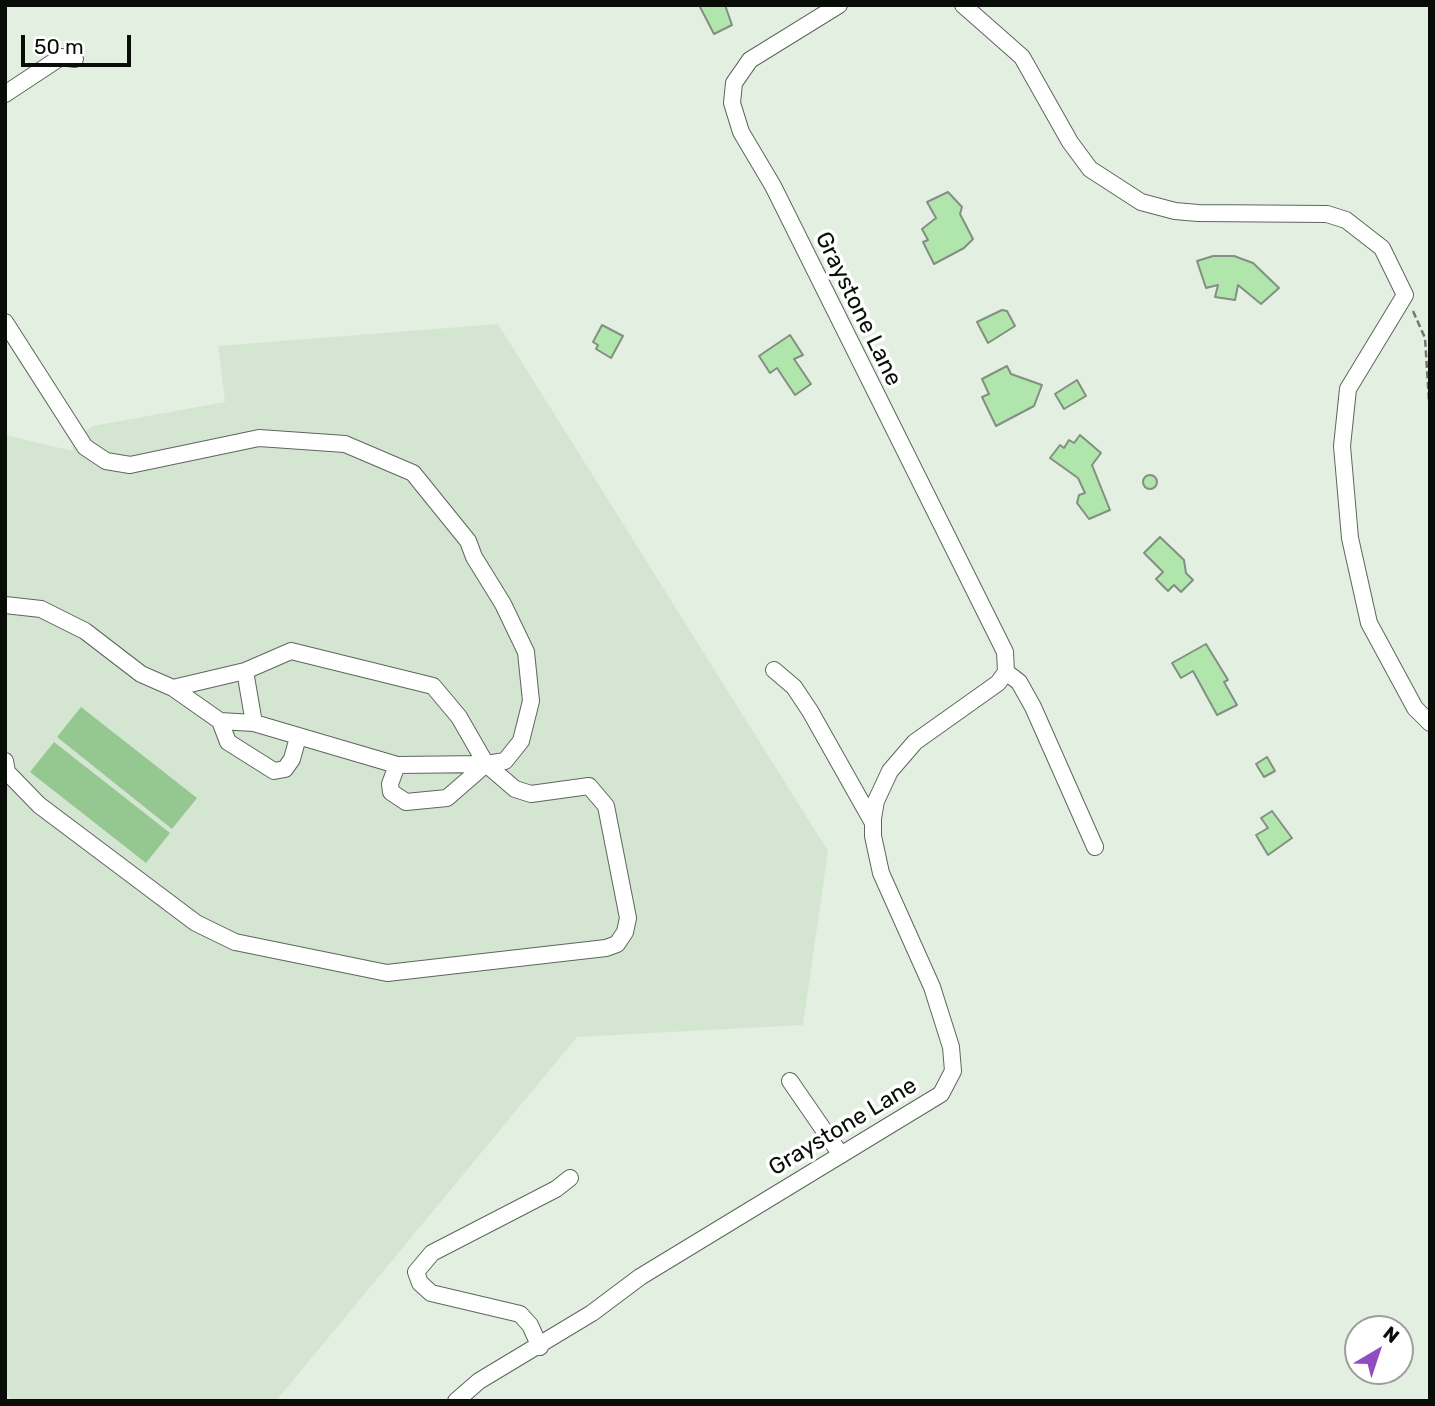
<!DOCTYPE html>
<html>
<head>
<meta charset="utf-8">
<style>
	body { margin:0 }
	#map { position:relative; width:1435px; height:1406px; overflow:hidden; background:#e3f0e1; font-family:Rubik,sans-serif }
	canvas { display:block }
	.frame { position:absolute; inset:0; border:7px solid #090d08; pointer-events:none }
	.north { position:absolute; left:1344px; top:1315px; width:70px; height:70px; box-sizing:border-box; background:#fff; border:2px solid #9d9e9c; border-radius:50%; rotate:39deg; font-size:19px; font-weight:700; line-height:28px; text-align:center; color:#090d08 }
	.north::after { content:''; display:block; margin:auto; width:24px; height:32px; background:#904cc0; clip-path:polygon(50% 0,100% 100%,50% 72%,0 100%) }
	.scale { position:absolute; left:21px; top:35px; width:110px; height:32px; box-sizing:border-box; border:4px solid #090d08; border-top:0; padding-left:9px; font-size:21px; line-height:24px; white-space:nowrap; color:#090d08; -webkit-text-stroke:5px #fff; paint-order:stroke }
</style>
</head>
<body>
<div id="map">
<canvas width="1435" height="1406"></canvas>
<div class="frame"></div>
<div class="north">N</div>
<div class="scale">50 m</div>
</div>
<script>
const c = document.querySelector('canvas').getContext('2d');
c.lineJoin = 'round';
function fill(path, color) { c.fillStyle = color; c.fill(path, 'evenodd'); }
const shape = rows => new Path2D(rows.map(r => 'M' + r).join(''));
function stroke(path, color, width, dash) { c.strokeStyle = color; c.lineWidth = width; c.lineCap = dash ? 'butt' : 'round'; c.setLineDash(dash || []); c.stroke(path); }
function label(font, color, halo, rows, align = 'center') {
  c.font = font + ' Rubik,sans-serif'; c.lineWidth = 7; c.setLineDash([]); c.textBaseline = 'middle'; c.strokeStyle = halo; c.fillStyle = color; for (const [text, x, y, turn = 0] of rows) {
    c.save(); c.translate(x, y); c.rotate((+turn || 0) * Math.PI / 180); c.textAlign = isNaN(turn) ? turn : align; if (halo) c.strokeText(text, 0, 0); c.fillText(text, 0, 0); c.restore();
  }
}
fill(shape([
	[498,324,828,851,803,1025,577,1037,276,1401,13,1401,5,1393,5,435,73,451,72,441,93,426,225,402,218,346]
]), '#d4e6d2');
fill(shape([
	[81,707,197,798,172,829,57,737],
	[54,742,170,833,146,863,30,772]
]), '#95c891');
const building = shape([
	[699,5,725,5,732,25,714,34,699,5],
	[948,192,962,207,960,214,973,239,964,248,934,264,923,242,928,240,922,229,936,218,927,202,948,192],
	[1213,256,1234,256,1253,263,1279,288,1261,304,1238,285,1235,300,1215,297,1218,285,1206,288,1197,261,1213,256],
	[1002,310,1007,311,1015,326,988,343,977,322,1002,310],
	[602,325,623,336,611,358,596,349,598,345,593,342,602,325],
	[790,335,803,355,794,359,811,384,795,395,777,368,770,373,759,356,790,335],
	[1007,366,1011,374,1042,385,1034,406,996,426,982,397,989,394,982,379,1007,366],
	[1077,380,1086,396,1064,409,1055,394,1077,380],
	[1080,435,1101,453,1092,465,1110,510,1089,519,1077,503,1079,495,1085,493,1078,478,1050,458,1060,445,1064,448,1069,440,1074,443,1080,435],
	'1143 482a7 7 0 1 1 14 0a7 7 0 1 1-14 0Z',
	[1160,537,1184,560,1186,573,1193,580,1181,592,1174,585,1168,591,1156,579,1163,572,1144,553,1160,537],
	[1206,644,1225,675,1228,680,1224,682,1237,705,1217,715,1193,671,1181,678,1172,663,1206,644],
	[1267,757,1275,771,1264,777,1256,764,1267,757],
	[1272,811,1292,838,1268,855,1256,835,1268,828,1261,818,1272,811]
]);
fill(building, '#b0e5ac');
stroke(building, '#838f82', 2);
const minor = shape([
	[963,5,1022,57,1070,142,1090,169,1141,202,1175,211,1198,213,1327,214,1346,220,1382,248,1405,295,1348,389,1342,446,1350,538,1369,623,1415,708,1430,723],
	[5,94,61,57,75,59],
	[5,322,85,447,106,461,130,465,259,438,345,444,413,473,468,541,474,557,503,604,526,652,531,701,521,741,505,761,486,764,459,717,433,686,291,651,245,671,173,688,141,674,85,631,41,609,5,605],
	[774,670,794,687,810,711,872,821],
	[245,671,254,723],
	[1006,672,1019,682,1033,707,1095,847],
	[220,721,228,742,274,771,285,769,292,759,298,737],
	[5,761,7,772,39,805,196,923,235,942,387,973,606,948,617,944,625,932,628,918,606,806,589,786,531,794,515,789,486,764,397,765,254,723,220,721,173,688],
	[397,765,390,784,391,792,406,802,447,798,486,764],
	[790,1081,841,1155],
	[540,1347,530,1325,520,1314,431,1293,420,1283,416,1272,432,1253,556,1189,570,1178],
	[456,1401,479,1381,592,1313,640,1277,941,1094,953,1071,951,1047,932,987,881,873,873,836,873,818,876,801,890,771,915,742,998,683,1006,672,1005,652,773,186,741,132,732,103,734,83,750,60,839,5]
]);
stroke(minor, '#5c675b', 18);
stroke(shape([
	[1413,311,1425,338,1430,417]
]), '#717970', 2.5, [7, 3.5]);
stroke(minor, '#fff', 16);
label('23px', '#090d08', '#fff', [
	["Graystone Lane",858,309,64],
	["Graystone Lane",843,1127,-31]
]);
</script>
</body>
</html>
